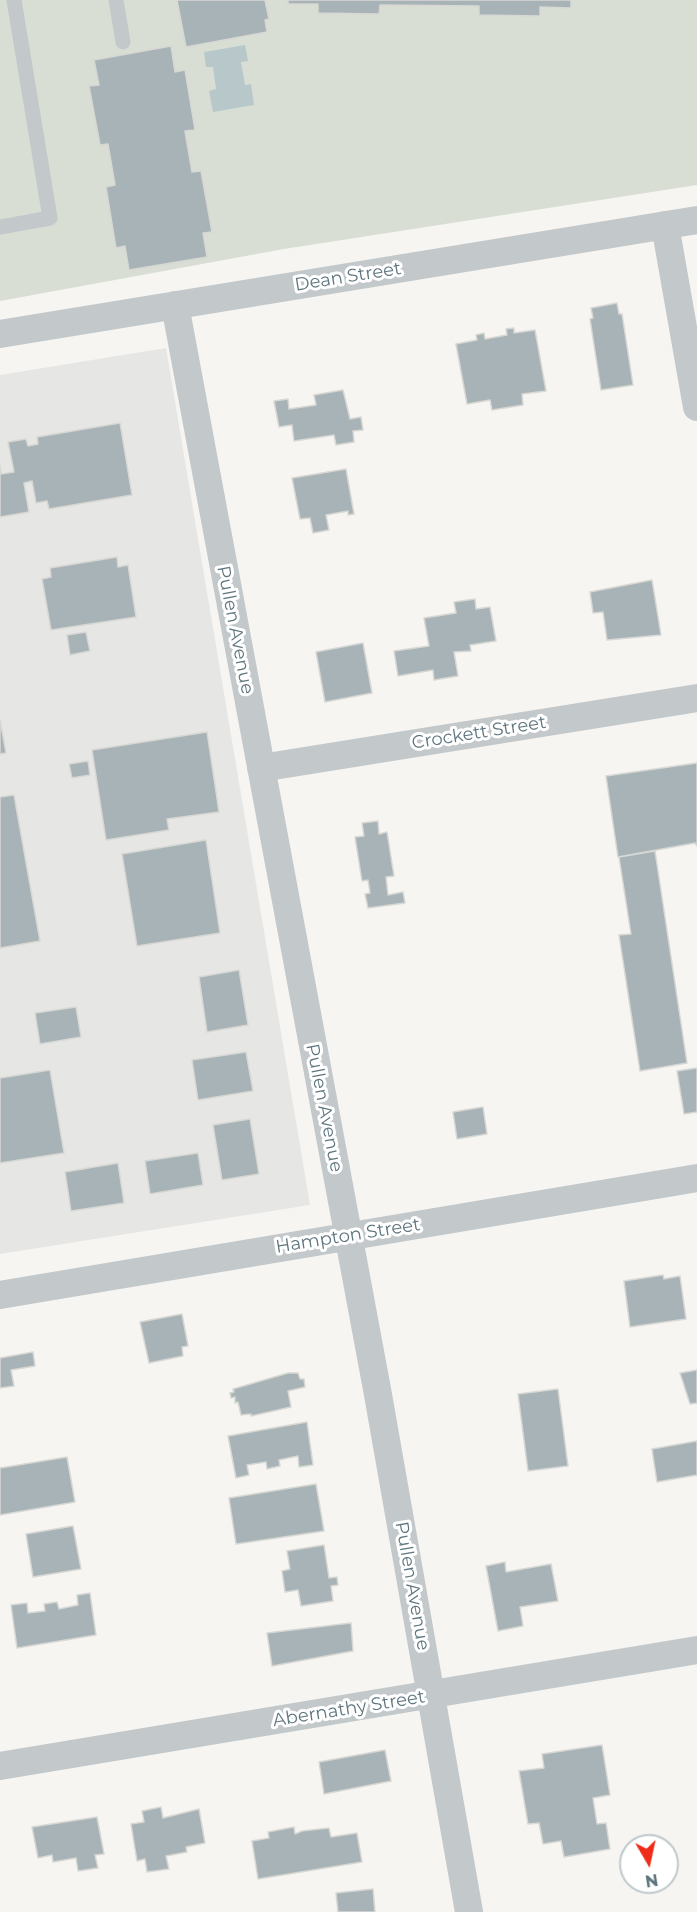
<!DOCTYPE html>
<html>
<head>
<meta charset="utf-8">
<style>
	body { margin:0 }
	#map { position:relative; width:697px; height:1912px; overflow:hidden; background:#f6f5f2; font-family:Montserrat,sans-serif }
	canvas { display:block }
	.north { position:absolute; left:619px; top:1834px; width:60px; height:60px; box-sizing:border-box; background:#fff; border:2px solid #bfc8cc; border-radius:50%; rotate:171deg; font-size:16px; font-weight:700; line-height:24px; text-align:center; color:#5f767f }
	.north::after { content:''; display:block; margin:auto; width:21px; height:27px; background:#ef2c19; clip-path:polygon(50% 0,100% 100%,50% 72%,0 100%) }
</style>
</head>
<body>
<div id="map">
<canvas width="697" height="1912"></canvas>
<div class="north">N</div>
</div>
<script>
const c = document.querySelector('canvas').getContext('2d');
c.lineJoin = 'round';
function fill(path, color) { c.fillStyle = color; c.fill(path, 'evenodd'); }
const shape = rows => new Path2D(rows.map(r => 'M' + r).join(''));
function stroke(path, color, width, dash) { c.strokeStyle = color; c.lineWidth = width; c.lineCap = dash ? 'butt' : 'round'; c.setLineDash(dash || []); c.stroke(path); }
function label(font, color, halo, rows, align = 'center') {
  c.font = font + ' Montserrat,sans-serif'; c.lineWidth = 6; c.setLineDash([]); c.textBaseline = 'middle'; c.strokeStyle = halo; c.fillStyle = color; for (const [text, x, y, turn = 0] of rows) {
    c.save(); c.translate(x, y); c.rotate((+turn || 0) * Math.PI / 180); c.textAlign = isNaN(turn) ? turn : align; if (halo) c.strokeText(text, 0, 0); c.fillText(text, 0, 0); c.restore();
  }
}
fill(shape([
	[166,348,310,1205,0,1254,0,375]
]), '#e6e7e5');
fill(shape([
	[0,0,697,0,697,185,284,249,0,301]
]), '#d8ded3');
fill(shape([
	[245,45,248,61,241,62,245,85,251,84,254,105,213,112,209,91,216,89,213,67,206,67,204,52]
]), '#b8c8ca');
const building = shape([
	[177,0,265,0,269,19,265,20,267,32,186,47,177,0],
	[288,0,571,0,571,8,540,7,540,16,479,15,479,6,380,5,379,14,318,13,318,4,288,4,288,0],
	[171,46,175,72,185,70,195,130,185,131,192,172,201,171,212,232,203,233,207,257,129,270,125,246,116,248,106,187,115,185,108,144,100,145,89,86,99,85,94,60,171,46],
	[617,303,619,314,622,314,633,385,601,390,590,319,593,318,591,308,617,303],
	[514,328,514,333,535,330,546,391,522,394,523,405,492,410,490,400,467,404,456,344,477,340,476,335,484,333,485,339,507,335,506,329,514,328],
	[343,390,350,419,361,417,363,430,353,431,354,442,336,445,334,435,294,441,292,425,279,427,274,401,288,399,289,409,316,405,314,395,343,390],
	[120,423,132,495,49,509,47,501,36,503,32,481,24,483,29,512,0,517,0,466,1,474,14,472,8,442,26,439,28,446,38,444,37,437,120,423],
	[346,469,354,514,348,515,348,511,326,515,329,530,313,533,310,518,300,519,292,478,346,469],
	[117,557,118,567,128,565,136,617,51,630,42,579,51,577,50,568,117,557],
	[652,580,661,635,607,640,603,612,593,613,590,592,652,580],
	[475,599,476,609,490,607,496,641,470,645,471,651,454,652,458,676,434,680,433,670,398,676,394,651,429,646,424,618,456,613,454,602,475,599],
	[86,632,90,651,70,655,67,635,86,632],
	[363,643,372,693,325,702,316,652,363,643],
	[0,720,6,753,0,754,0,720],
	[207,732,219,812,167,819,169,830,106,840,92,750,207,732],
	[88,761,90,775,72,778,69,764,88,761],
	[697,763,697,846,695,843,618,857,606,776,697,763],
	[14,795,40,941,0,948,0,797,14,795],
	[378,821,379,834,387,832,394,876,386,877,388,895,403,892,405,903,368,908,365,894,370,893,368,880,362,881,355,837,364,836,362,823,378,821],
	[206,840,220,933,137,946,122,854,206,840],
	[655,851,687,1063,640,1071,619,935,631,934,619,857,655,851],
	[239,970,248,1025,207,1032,199,977,239,970],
	[76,1007,81,1037,40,1044,35,1013,76,1007],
	[246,1052,253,1091,198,1100,192,1060,246,1052],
	[697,1068,697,1112,684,1114,677,1071,697,1068],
	[50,1070,64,1153,0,1163,0,1078,50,1070],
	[483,1107,487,1134,457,1139,453,1112,483,1107],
	[250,1119,259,1174,222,1180,213,1125,250,1119],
	[198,1153,203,1185,150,1194,145,1161,198,1153],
	[118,1163,124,1203,71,1211,65,1172,118,1163],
	[663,1275,664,1279,680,1276,686,1319,630,1327,624,1281,663,1275],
	[182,1314,188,1346,182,1347,183,1356,149,1363,140,1322,182,1314],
	[33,1352,35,1366,11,1370,14,1386,0,1388,0,1358,33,1352],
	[697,1370,697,1403,690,1404,680,1373,697,1370],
	[288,1373,298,1373,300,1379,304,1379,305,1387,288,1391,291,1407,251,1416,251,1414,241,1415,238,1402,235,1403,235,1397,231,1398,230,1393,234,1392,233,1389,288,1373],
	[558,1389,568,1466,528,1471,518,1394,558,1389],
	[307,1422,313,1465,299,1467,298,1456,279,1460,280,1466,267,1469,266,1462,247,1465,249,1475,236,1478,228,1436,307,1422],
	[697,1441,697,1475,657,1482,652,1449,697,1441],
	[67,1457,75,1502,0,1515,0,1468,67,1457],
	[316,1484,324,1531,236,1544,229,1498,316,1484],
	[73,1526,81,1569,33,1577,26,1534,73,1526],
	[324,1545,329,1578,337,1577,338,1585,331,1586,333,1601,301,1606,298,1590,285,1592,282,1571,290,1569,287,1551,324,1545],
	[505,1562,506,1572,551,1564,558,1601,520,1607,523,1626,498,1631,486,1566,505,1562],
	[90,1593,96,1635,17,1648,11,1605,27,1603,28,1613,45,1611,44,1604,57,1602,59,1609,78,1605,77,1595,90,1593],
	[351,1623,353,1651,272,1666,267,1633,351,1623],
	[602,1745,610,1795,593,1798,597,1824,606,1823,610,1849,564,1857,561,1841,543,1844,539,1823,528,1824,519,1771,544,1768,542,1754,602,1745],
	[385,1750,391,1781,324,1794,319,1762,385,1750],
	[161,1807,163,1818,199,1809,205,1843,186,1847,187,1852,166,1856,169,1869,147,1872,145,1859,137,1861,131,1824,144,1822,142,1811,161,1807],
	[97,1817,104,1854,95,1855,98,1868,78,1871,76,1858,53,1862,52,1855,38,1858,32,1827,97,1817],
	[294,1827,295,1834,302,1831,329,1828,331,1837,357,1833,362,1862,258,1879,252,1841,269,1838,268,1832,294,1827],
	[373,1889,375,1912,338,1912,336,1893,373,1889]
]);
fill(building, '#a7b3b6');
stroke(building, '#d7d7d4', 1.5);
stroke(shape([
	[116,0,123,42],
	[0,227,50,218,14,0]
]), '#c3c8ca', 15);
stroke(shape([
	[665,225,697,407],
	[175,305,377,1389,469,1912],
	[0,334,697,220],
	[261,768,697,698],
	[0,1295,697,1178],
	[0,1766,697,1650]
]), '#c3c8ca', 28);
label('18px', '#5f767f', '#fff', [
	["Dean Street",348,277,-9],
	["Pullen Avenue",235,630,79],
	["Crockett Street",479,733,-9],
	["Pullen Avenue",324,1108,79],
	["Hampton Street",348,1236,-9],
	["Pullen Avenue",412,1586,80],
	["Abernathy Street",349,1709,-9]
]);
</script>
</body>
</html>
